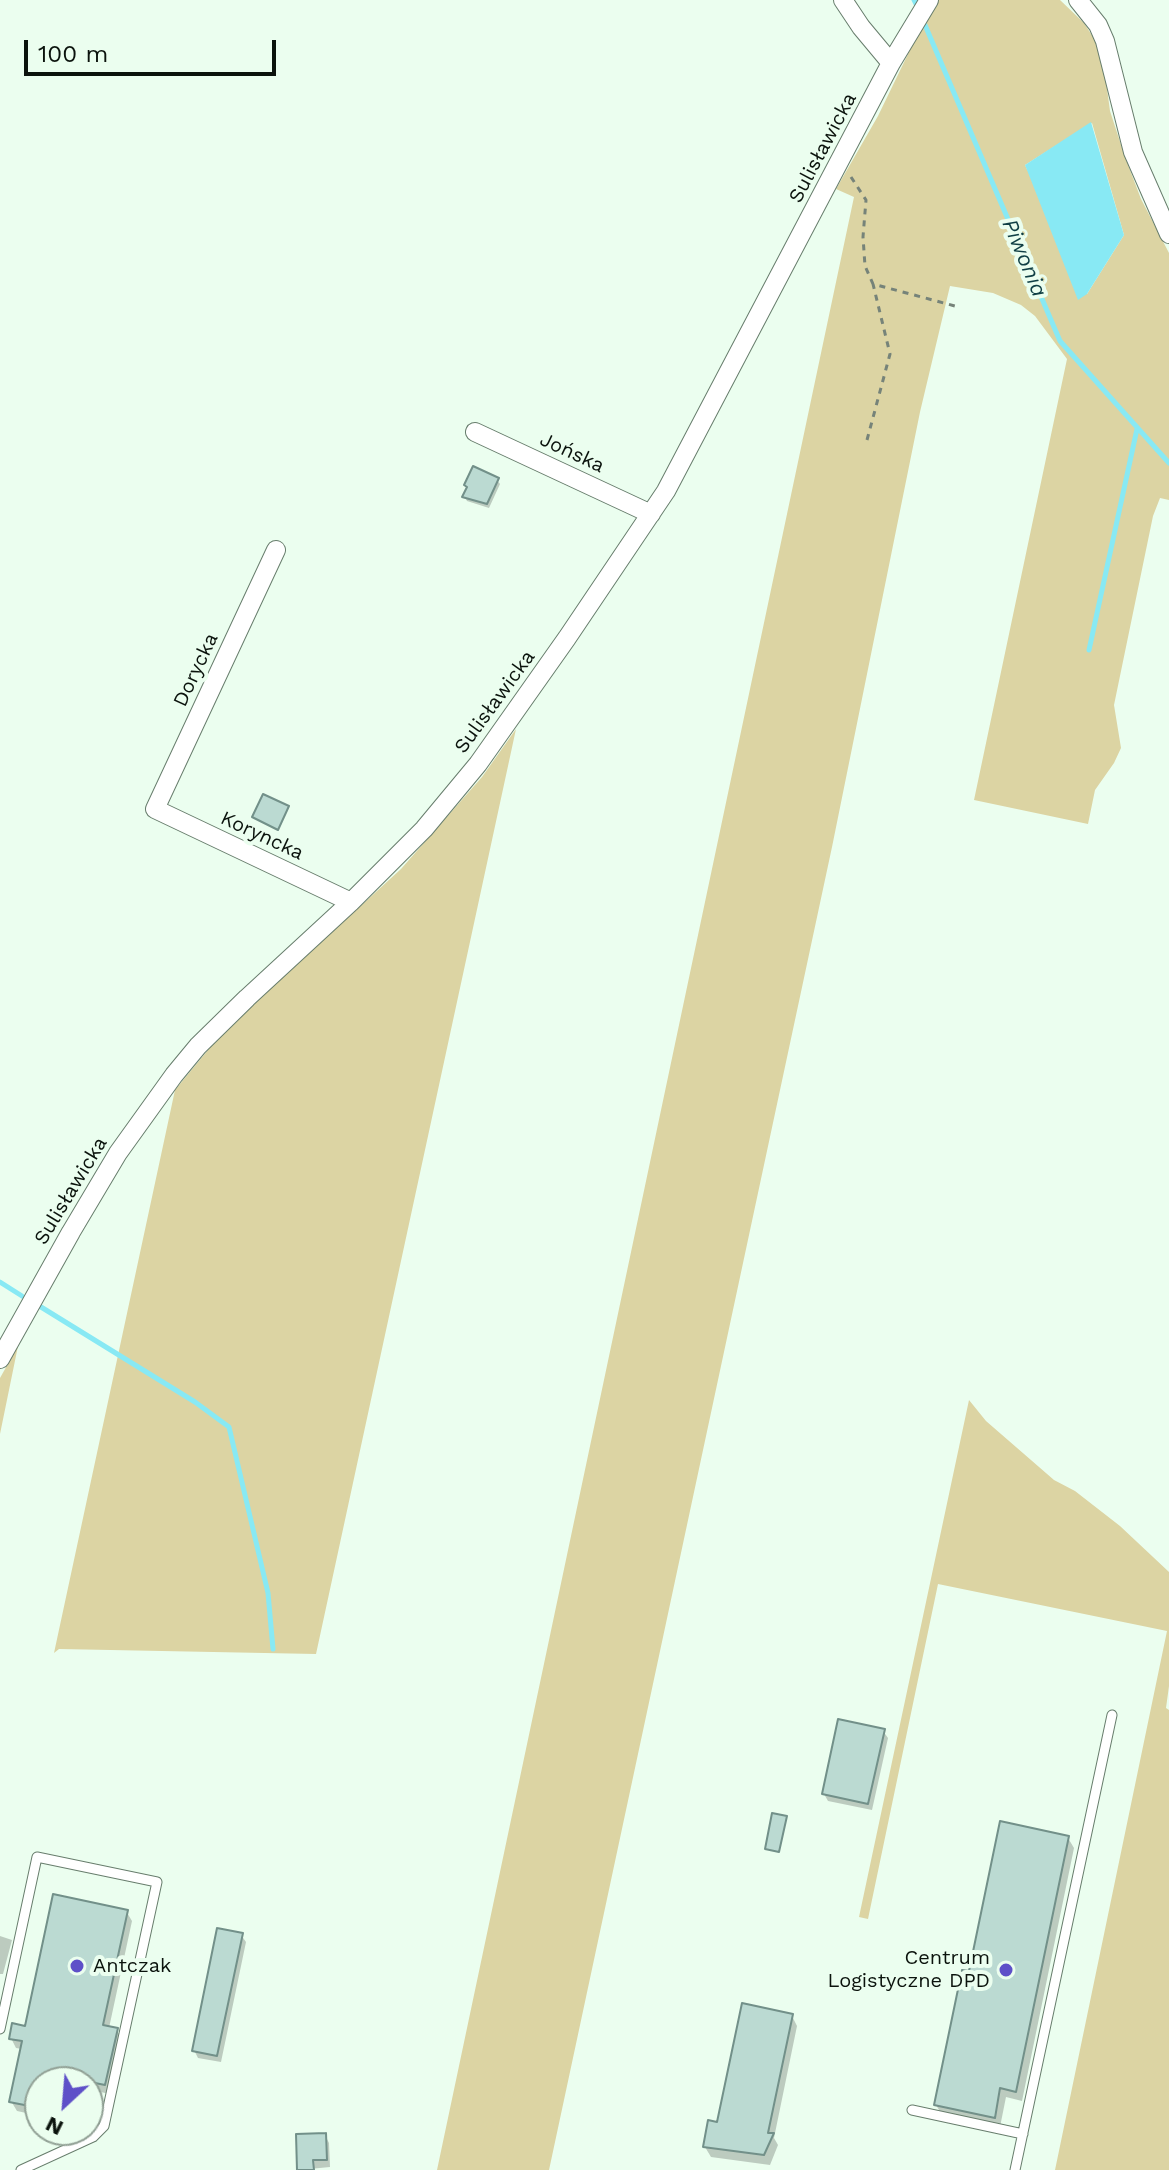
<!DOCTYPE html>
<html>
<head>
<meta charset="utf-8">
<style>
	body { margin:0 }
	#map { position:relative; width:1169px; height:2170px; overflow:hidden; background:#ebfeef; font-family:"Work Sans",sans-serif }
	canvas { display:block }
	.north { position:absolute; left:24px; top:2066px; width:80px; height:80px; box-sizing:border-box; background:#ebfeef; border:2px solid #91a095; border-radius:50%; rotate:206deg; font-size:22px; font-weight:700; line-height:32px; text-align:center; color:#0b130d }
	.north::after { content:''; display:block; margin:auto; width:28px; height:36px; background:#5e50c8; clip-path:polygon(50% 0,100% 100%,50% 72%,0 100%) }
	.scale { position:absolute; left:24px; top:40px; width:252px; height:36px; box-sizing:border-box; border:4px solid #0b130d; border-top:0; padding-left:10px; font-size:24px; line-height:28px; white-space:nowrap; color:#0b130d; -webkit-text-stroke:6px #ebfeef; paint-order:stroke }
</style>
</head>
<body>
<div id="map">
<canvas width="1169" height="2170"></canvas>
<div class="north">N</div>
<div class="scale">100 m</div>
</div>
<script>
const c = document.querySelector('canvas').getContext('2d');
c.lineJoin = 'round';
function fill(path, color) { c.fillStyle = color; c.fill(path, 'evenodd'); }
const shape = rows => new Path2D(rows.map(r => 'M' + r).join(''));
function stroke(path, color, width, dash) { c.strokeStyle = color; c.lineWidth = width; c.lineCap = dash ? 'butt' : 'round'; c.setLineDash(dash || []); c.stroke(path); }
function label(font, color, halo, rows, align = 'center') {
  c.font = font + ' "Work Sans",sans-serif'; c.lineWidth = 8; c.setLineDash([]); c.textBaseline = 'middle'; c.strokeStyle = halo; c.fillStyle = color; for (const [text, x, y, turn = 0] of rows) {
    c.save(); c.translate(x, y); c.rotate((+turn || 0) * Math.PI / 180); c.textAlign = isNaN(turn) ? turn : align; if (halo) c.strokeText(text, 0, 0); c.fillText(text, 0, 0); c.restore();
  }
}
fill(shape([
	[914,0,1060,0,1084,23,1102,51,1110,111,1125,157,1141,199,1169,253,1169,500,1160,498,1153,516,1114,705,1121,748,1114,763,1095,790,1088,824,974,800,1067,359,1035,316,1021,305,993,293,950,286,920,412,832,847,549,2170,437,2170,854,197,836,189,878,116,923,23],
	[1092,123,1124,235,1087,294,1025,165],
	[516,729,316,1654,59,1649,54,1653,175,1090,222,1033,401,869,482,777],
	[18,1346,0,1434,0,1378],
	[969,1400,986,1421,1054,1480,1075,1491,1120,1526,1169,1572,1169,1686,1166,1708,1169,1710,1169,2170,1055,2170,1167,1631,938,1584,868,1919,859,1917]
]), '#dcd4a3');
fill(shape([
	[1091,122,1124,235,1087,294,1078,300,1025,165]
]), '#88e9f4');
fill(shape([
	[497,480,500,484,489,508,467,501,465,497,468,489,466,485],
	[883,1731,888,1738,872,1810,828,1801,824,1794],
	[1068,1838,1074,1848,1022,2101,1006,2097,1000,2127,942,2115,936,2105,971,1973],
	[126,1911,132,1921,109,2028,116,2029,122,2039,110,2094,96,2091,89,2126,88,2082,40,2082,40,2116,17,2111,11,2101,22,2049,16,2048,11,2038,26,2028],
	[241,1935,246,1942,221,2062,198,2058,194,2050],
	[0,1936,12,1940,3,1974,0,1974],
	[792,2016,797,2026,774,2138,778,2145,770,2165,711,2157,705,2147],
	[325,2135,329,2143,330,2167,299,2170]
]), '#0003');
stroke(shape([
	[914,0,916,4],
	[925,25,1060,341,1169,463],
	[1089,650,1137,429],
	[0,1282,22,1296],
	[41,1307,195,1402,229,1427,268,1593,273,1649]
]), '#88e9f4', 5);
const building = shape([
	[473,466,499,478,487,504,462,497,467,487,464,485,473,466],
	[263,794,289,806,278,830,252,817,263,794],
	[838,1719,885,1729,868,1804,822,1794,838,1719],
	[772,1813,787,1816,779,1852,765,1849,772,1813],
	[1000,1821,1069,1836,1016,2092,1000,2088,995,2118,934,2105,962,1970,969,1971,1000,1821],
	[53,1894,128,1910,103,2025,118,2028,105,2085,90,2082,40,2082,40,2108,9,2102,22,2041,9,2039,12,2023,25,2026,53,1894],
	[217,1928,243,1933,217,2056,192,2051,217,1928],
	[742,2003,793,2014,768,2133,774,2133,764,2155,703,2147,708,2120,717,2122,742,2003],
	[326,2133,327,2160,313,2160,314,2170,297,2170,296,2134,326,2133]
]);
fill(building, '#bbdad2');
stroke(building, '#729089', 2);
const lane = shape([
	[0,2029,37,1857,157,1882,104,2126,93,2137,21,2170],
	[912,2110,1023,2134],
	[1015,2170,1112,1715]
]);
const street = shape([
	[843,0,861,27,891,63],
	[1078,0,1098,25,1105,41,1133,152,1169,234],
	[475,432,651,514],
	[276,550,155,809,351,902],
	[0,1359,71,1232,118,1153,174,1075,198,1046,247,998,351,902,424,829,478,764,567,638,666,491,891,63,929,0]
]);
stroke(lane, '#677d6c', 11);
stroke(street, '#677d6c', 20);
stroke(shape([
	[851,177,866,200,863,237,865,266,873,284,955,306],
	[867,440,890,354,873,284]
]), '#768379', 3, [6, 6]);
stroke(lane, '#fff', 9);
stroke(street, '#fff', 18);
for (const [x, y, r, color] of [
	[77,1966,8,"#5e50c8"],
	[1006,1970,8,"#5e50c8"]
]) { const dot = new Path2D(); dot.arc(x, y, r, 0, 2 * Math.PI); c.fillStyle = color; c.fill(dot); stroke(dot, '#ebfeef', 3); }
label('20px', '#0b130d', '#ebfeef', [
	["Sulisławicka",823,148,-62],
	["Jońska",572,453,25],
	["Dorycka",196,670,-65],
	["Sulisławicka",495,702,-54],
	["Koryncka",262,836,25],
	["Sulisławicka",71,1191,-59]
]);
label('20px', '#0b130d', '#ebfeef', [
	["Centrum",990,1958],
	["Logistyczne DPD",990,1981],
	["Antczak",93,1966,"left"]
], 'right');
label('italic 22px', '#103f44', '#ebfeef', [
	["Piwonia",1024,258,67]
]);
</script>
</body>
</html>
